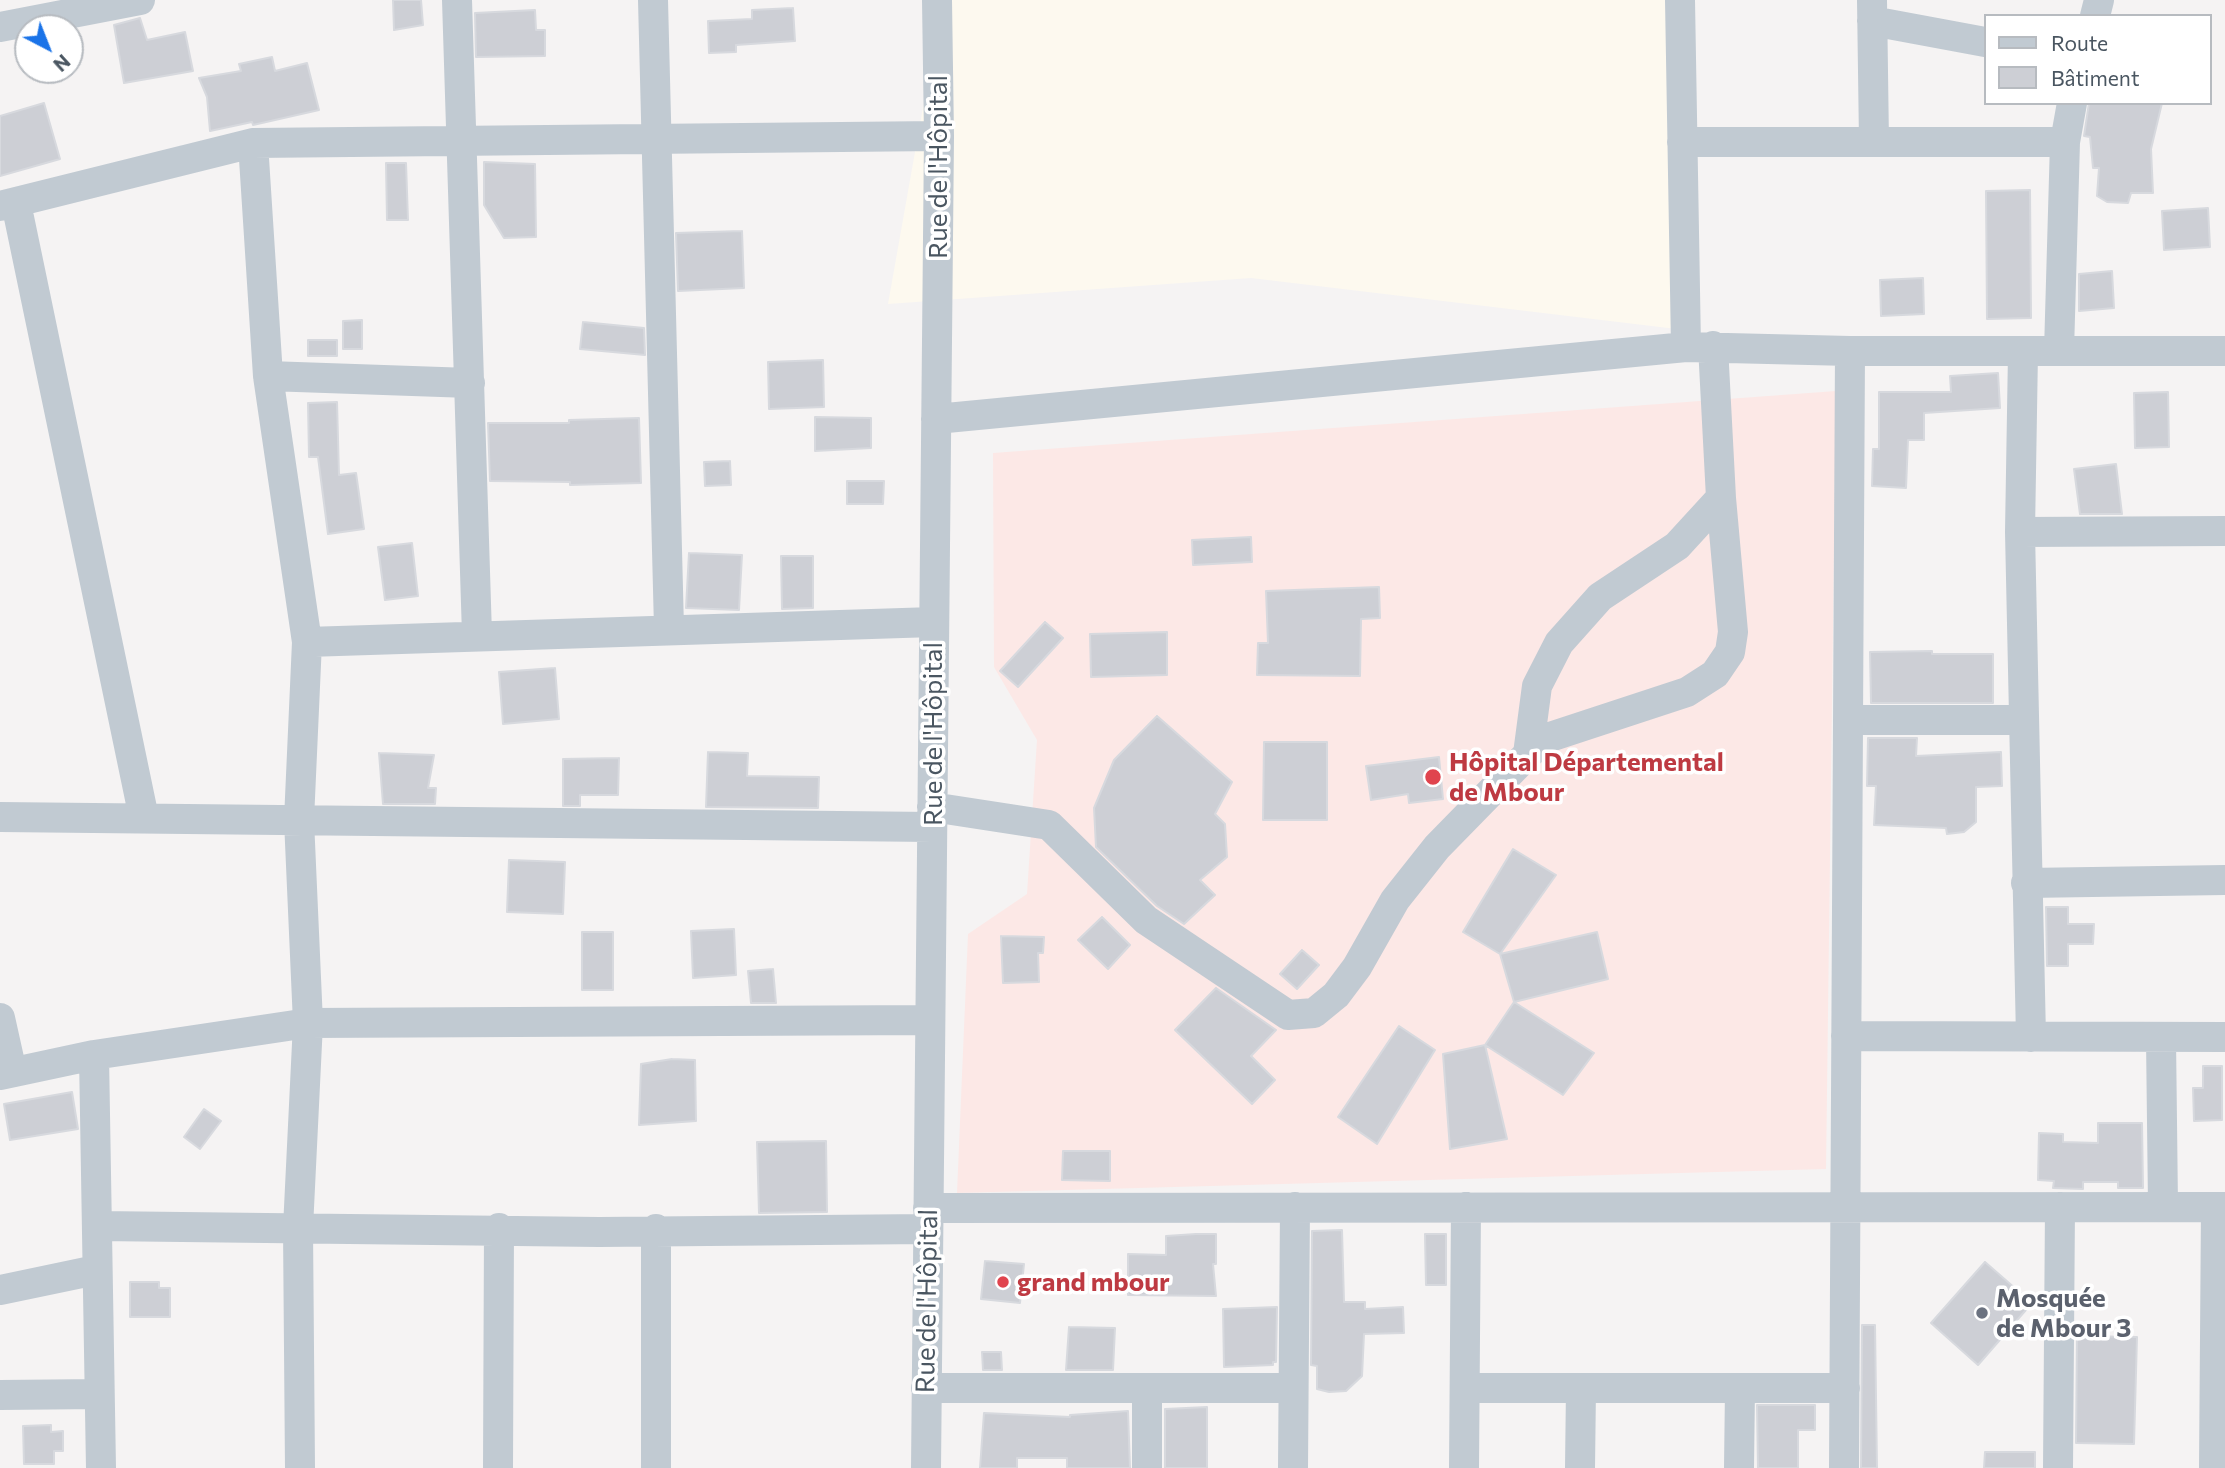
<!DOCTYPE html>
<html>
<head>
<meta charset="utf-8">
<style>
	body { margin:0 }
	#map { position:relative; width:2225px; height:1468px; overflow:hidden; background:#f5f3f3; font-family:Commissioner,sans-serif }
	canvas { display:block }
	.legend { position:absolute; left:1984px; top:14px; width:228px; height:91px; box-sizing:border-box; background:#fff; border:2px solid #b7bbc0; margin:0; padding:9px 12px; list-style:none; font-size:21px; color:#4a5661 }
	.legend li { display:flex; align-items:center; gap:14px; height:35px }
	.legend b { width:35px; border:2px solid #b7bbc0 }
	.north { position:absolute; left:14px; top:14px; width:70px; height:70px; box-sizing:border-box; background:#fff; border:2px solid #b7bbc0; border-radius:50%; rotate:138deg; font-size:19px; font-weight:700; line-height:28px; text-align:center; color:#4a5661 }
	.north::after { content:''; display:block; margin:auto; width:24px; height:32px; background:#1a73e8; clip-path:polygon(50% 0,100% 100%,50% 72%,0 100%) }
</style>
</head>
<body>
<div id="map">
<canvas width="2225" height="1468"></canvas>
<ul class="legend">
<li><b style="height:9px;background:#c1cad2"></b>Route</li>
<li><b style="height:19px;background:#cdcfd5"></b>Bâtiment</li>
</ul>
<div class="north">N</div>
</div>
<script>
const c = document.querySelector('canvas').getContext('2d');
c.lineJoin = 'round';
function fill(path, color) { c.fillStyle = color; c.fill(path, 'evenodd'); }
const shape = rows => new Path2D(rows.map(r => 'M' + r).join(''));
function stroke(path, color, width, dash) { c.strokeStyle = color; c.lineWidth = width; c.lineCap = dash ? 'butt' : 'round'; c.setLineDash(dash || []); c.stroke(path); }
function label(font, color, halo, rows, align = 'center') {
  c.font = font + ' Commissioner,sans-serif'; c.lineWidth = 7; c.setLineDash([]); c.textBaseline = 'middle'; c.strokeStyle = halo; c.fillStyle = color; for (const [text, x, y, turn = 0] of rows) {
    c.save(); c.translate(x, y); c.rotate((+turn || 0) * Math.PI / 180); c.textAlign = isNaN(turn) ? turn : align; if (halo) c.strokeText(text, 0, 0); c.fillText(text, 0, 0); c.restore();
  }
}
fill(shape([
	[942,0,1675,0,1685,330,1251,278,888,304]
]), '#fdf9ef');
fill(shape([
	[1836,391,1826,1169,957,1193,968,934,1027,894,1037,740,994,667,993,453]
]), '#fce8e6');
const building = shape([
	[393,0,421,0,423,25,394,30,393,0],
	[793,8,795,41,736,45,736,52,709,53,708,21,752,19,752,10,793,8],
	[535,10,536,30,545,30,545,56,476,57,475,13,535,10],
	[140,18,147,40,185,32,193,71,124,83,114,25,140,18],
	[272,57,275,71,307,63,319,110,253,125,252,122,210,131,207,97,199,78,241,71,239,64,272,57],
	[44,103,60,159,0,176,0,116,44,103],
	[2089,103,2162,103,2151,149,2153,193,2131,193,2128,203,2107,202,2097,196,2099,168,2093,168,2090,137,2084,136,2089,103],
	[484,162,535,164,536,237,504,238,484,205,484,162],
	[386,163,406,163,408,220,387,220,386,163],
	[2030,190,2031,318,1987,319,1986,191,2030,190],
	[2208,208,2210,247,2164,250,2162,211,2208,208],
	[742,231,744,288,678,291,676,233,742,231],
	[2112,271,2114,308,2079,311,2079,274,2112,271],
	[1923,278,1924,314,1881,316,1880,280,1923,278],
	[362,320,362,349,343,349,343,321,362,320],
	[583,322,644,328,645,355,580,349,583,322],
	[308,340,337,340,337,356,308,356,308,340],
	[823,360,824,407,769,409,768,362,823,360],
	[1998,373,2000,408,1924,413,1924,440,1908,440,1906,488,1872,486,1873,449,1879,449,1879,392,1951,392,1950,376,1998,373],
	[2168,392,2169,447,2135,448,2134,393,2168,392],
	[337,402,339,475,356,473,364,529,328,534,318,457,309,457,308,403,337,402],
	[815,417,871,418,871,448,815,451,815,417],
	[639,418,641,483,570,485,570,482,490,481,488,423,569,423,569,420,639,418],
	[730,461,731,485,705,486,704,462,730,461],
	[2116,464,2122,514,2080,514,2074,469,2116,464],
	[847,481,884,481,883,504,847,504,847,481],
	[1251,537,1252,562,1193,565,1192,540,1251,537],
	[412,543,418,596,385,600,378,547,412,543],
	[689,553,742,555,739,610,686,608,689,553],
	[781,556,813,556,813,608,782,609,781,556],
	[1379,587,1380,618,1361,619,1360,676,1257,675,1258,643,1268,643,1266,591,1379,587],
	[1045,622,1063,638,1018,687,1000,671,1045,622],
	[1167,632,1167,675,1091,677,1090,634,1167,632],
	[1932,651,1932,654,1993,654,1993,703,1871,703,1870,652,1932,651],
	[555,668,559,719,503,724,499,672,555,668],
	[1157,716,1232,782,1215,814,1225,824,1227,857,1200,880,1215,895,1184,924,1157,906,1096,847,1094,808,1114,760,1157,716],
	[1868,738,1917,738,1916,756,2001,752,2002,786,1976,787,1976,822,1964,832,1947,834,1946,828,1874,825,1876,786,1867,786,1868,738],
	[1264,742,1327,742,1327,820,1263,820,1264,742],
	[708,752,748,753,747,776,819,777,818,808,706,807,708,752],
	[379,753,434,755,428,788,436,788,435,804,383,804,379,753],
	[1439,757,1443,799,1409,803,1408,794,1371,800,1366,766,1439,757],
	[619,758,618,795,580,795,580,806,563,806,563,759,619,758],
	[1513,849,1556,875,1500,954,1463,932,1513,849],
	[509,860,565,862,563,914,507,912,509,860],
	[2046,907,2068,907,2068,924,2094,924,2093,944,2068,944,2068,966,2047,966,2046,907],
	[1102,917,1130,945,1108,969,1078,940,1102,917],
	[734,929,736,975,693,978,691,931,734,929],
	[582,932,613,932,613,990,582,990,582,932],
	[1597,932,1608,979,1514,1002,1500,954,1597,932],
	[1001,936,1044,937,1043,953,1038,953,1039,982,1003,983,1001,936],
	[1302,950,1319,965,1297,989,1280,974,1302,950],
	[773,969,776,1003,751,1003,748,971,773,969],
	[1216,988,1276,1030,1251,1056,1275,1080,1252,1104,1175,1030,1216,988],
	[1514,1002,1594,1053,1563,1095,1485,1045,1514,1002],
	[1399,1026,1435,1050,1377,1144,1338,1117,1399,1026],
	[1485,1045,1507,1139,1450,1149,1443,1054,1485,1045],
	[672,1059,695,1060,696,1121,639,1125,641,1064,672,1059],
	[2203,1066,2222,1066,2222,1120,2194,1121,2193,1088,2203,1088,2203,1066],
	[72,1092,78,1129,10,1140,4,1104,72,1092],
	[204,1109,221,1121,200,1149,184,1137,204,1109],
	[2098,1123,2142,1123,2143,1188,2118,1188,2118,1182,2083,1182,2083,1189,2053,1188,2054,1181,2038,1180,2039,1133,2063,1134,2063,1142,2098,1143,2098,1123],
	[826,1141,827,1212,759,1213,757,1142,826,1141],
	[1063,1151,1110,1151,1110,1181,1062,1180,1063,1151],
	[1342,1230,1344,1302,1365,1302,1365,1309,1403,1307,1404,1333,1364,1334,1362,1376,1346,1391,1329,1392,1317,1389,1317,1366,1311,1365,1312,1231,1342,1230],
	[1196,1234,1216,1234,1216,1264,1213,1264,1216,1296,1128,1295,1128,1254,1166,1255,1166,1236,1196,1234],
	[1425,1234,1446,1234,1446,1285,1426,1285,1425,1234],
	[985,1261,1024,1264,1020,1303,981,1299,985,1261],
	[1985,1262,2032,1303,1978,1365,1931,1323,1985,1262],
	[130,1282,159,1282,159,1288,170,1288,170,1317,130,1317,130,1282],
	[1277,1307,1276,1362,1273,1362,1273,1365,1224,1367,1223,1309,1277,1307],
	[1862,1325,1875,1325,1877,1468,1861,1468,1862,1325],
	[1069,1327,1115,1328,1113,1370,1066,1370,1069,1327],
	[2077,1336,2137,1337,2134,1444,2076,1443,2077,1336],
	[982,1352,1001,1352,1002,1370,983,1370,982,1352],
	[1757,1405,1815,1405,1815,1430,1798,1430,1798,1468,1758,1468,1757,1405],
	[1207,1407,1207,1468,1165,1468,1165,1409,1207,1407],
	[1128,1411,1130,1468,1067,1468,1067,1458,1017,1458,1017,1468,980,1468,984,1413,1070,1417,1070,1415,1128,1411],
	[51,1425,51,1432,63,1431,63,1451,54,1451,54,1464,24,1464,23,1426,51,1425],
	[1985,1452,2035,1452,2035,1468,1984,1468,1985,1452]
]);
fill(building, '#cdcfd5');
stroke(building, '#d7d9de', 2);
stroke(shape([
	[457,0,477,635],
	[653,0,669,628],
	[1680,0,1686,347],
	[1872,0,1874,142],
	[2095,16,2099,0],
	[1872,21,1985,42],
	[0,27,140,0],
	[1682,142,2065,142],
	[253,143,268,376,307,642,299,820,308,1023,298,1228,300,1468],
	[16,203,144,818],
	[0,206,253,143,939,136],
	[2059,351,2065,142,2072,103],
	[2023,352,2020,532,2031,1037],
	[268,376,470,383],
	[936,419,1686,347,1850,351,2225,351],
	[2020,532,2225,531],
	[307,642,934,622],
	[1848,720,2022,720],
	[1528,754,1537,686,1559,643,1600,597,1677,546,1721,498],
	[932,807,1049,825,1146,920,1288,1015,1314,1013,1336,995,1357,967,1395,900,1437,847,1528,754,1550,737,1687,692,1715,674,1730,652,1733,632,1721,498,1713,346],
	[0,817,932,827],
	[2026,883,2225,880],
	[0,1018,12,1072],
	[1846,1036,2225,1037],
	[2161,1038,2163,1206],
	[94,1055,101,1468],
	[0,1075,94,1055,308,1023,930,1020],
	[928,1208,2225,1207],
	[99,1226,599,1232,928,1229],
	[656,1229,656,1468],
	[0,1290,96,1270],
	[926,1388,1293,1388],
	[1465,1388,1845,1388],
	[0,1395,99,1394],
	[498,1468,499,1228],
	[926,1468,939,136,937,0],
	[1147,1468,1147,1388],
	[1293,1468,1295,1207],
	[1464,1468,1466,1207],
	[1580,1468,1581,1388],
	[1739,1468,1740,1388],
	[1844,1468,1850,351],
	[2058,1468,2060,1207],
	[2214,1468,2216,1207]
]), '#c1cad2', 30);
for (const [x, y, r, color] of [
	[1433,777,9,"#e0444e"],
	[1003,1282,7,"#e0444e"],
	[1982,1313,7,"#6b7280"]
]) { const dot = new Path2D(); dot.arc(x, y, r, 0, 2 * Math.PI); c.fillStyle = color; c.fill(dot); stroke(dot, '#fff', 2.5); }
label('26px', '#4a5661', '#fff', [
	["Rue de l'Hôpital",938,167,-90],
	["Rue de l'Hôpital",933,734,-90],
	["Rue de l'Hôpital",927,1301,-89]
]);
label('bold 26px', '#be3a42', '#fff', [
	["Hôpital Départemental",1449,762],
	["de Mbour",1449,792],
	["grand mbour",1017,1282]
], 'left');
label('bold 26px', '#5b616d', '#fff', [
	["Mosquée",1996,1298],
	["de Mbour 3",1996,1328]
], 'left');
</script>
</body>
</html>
